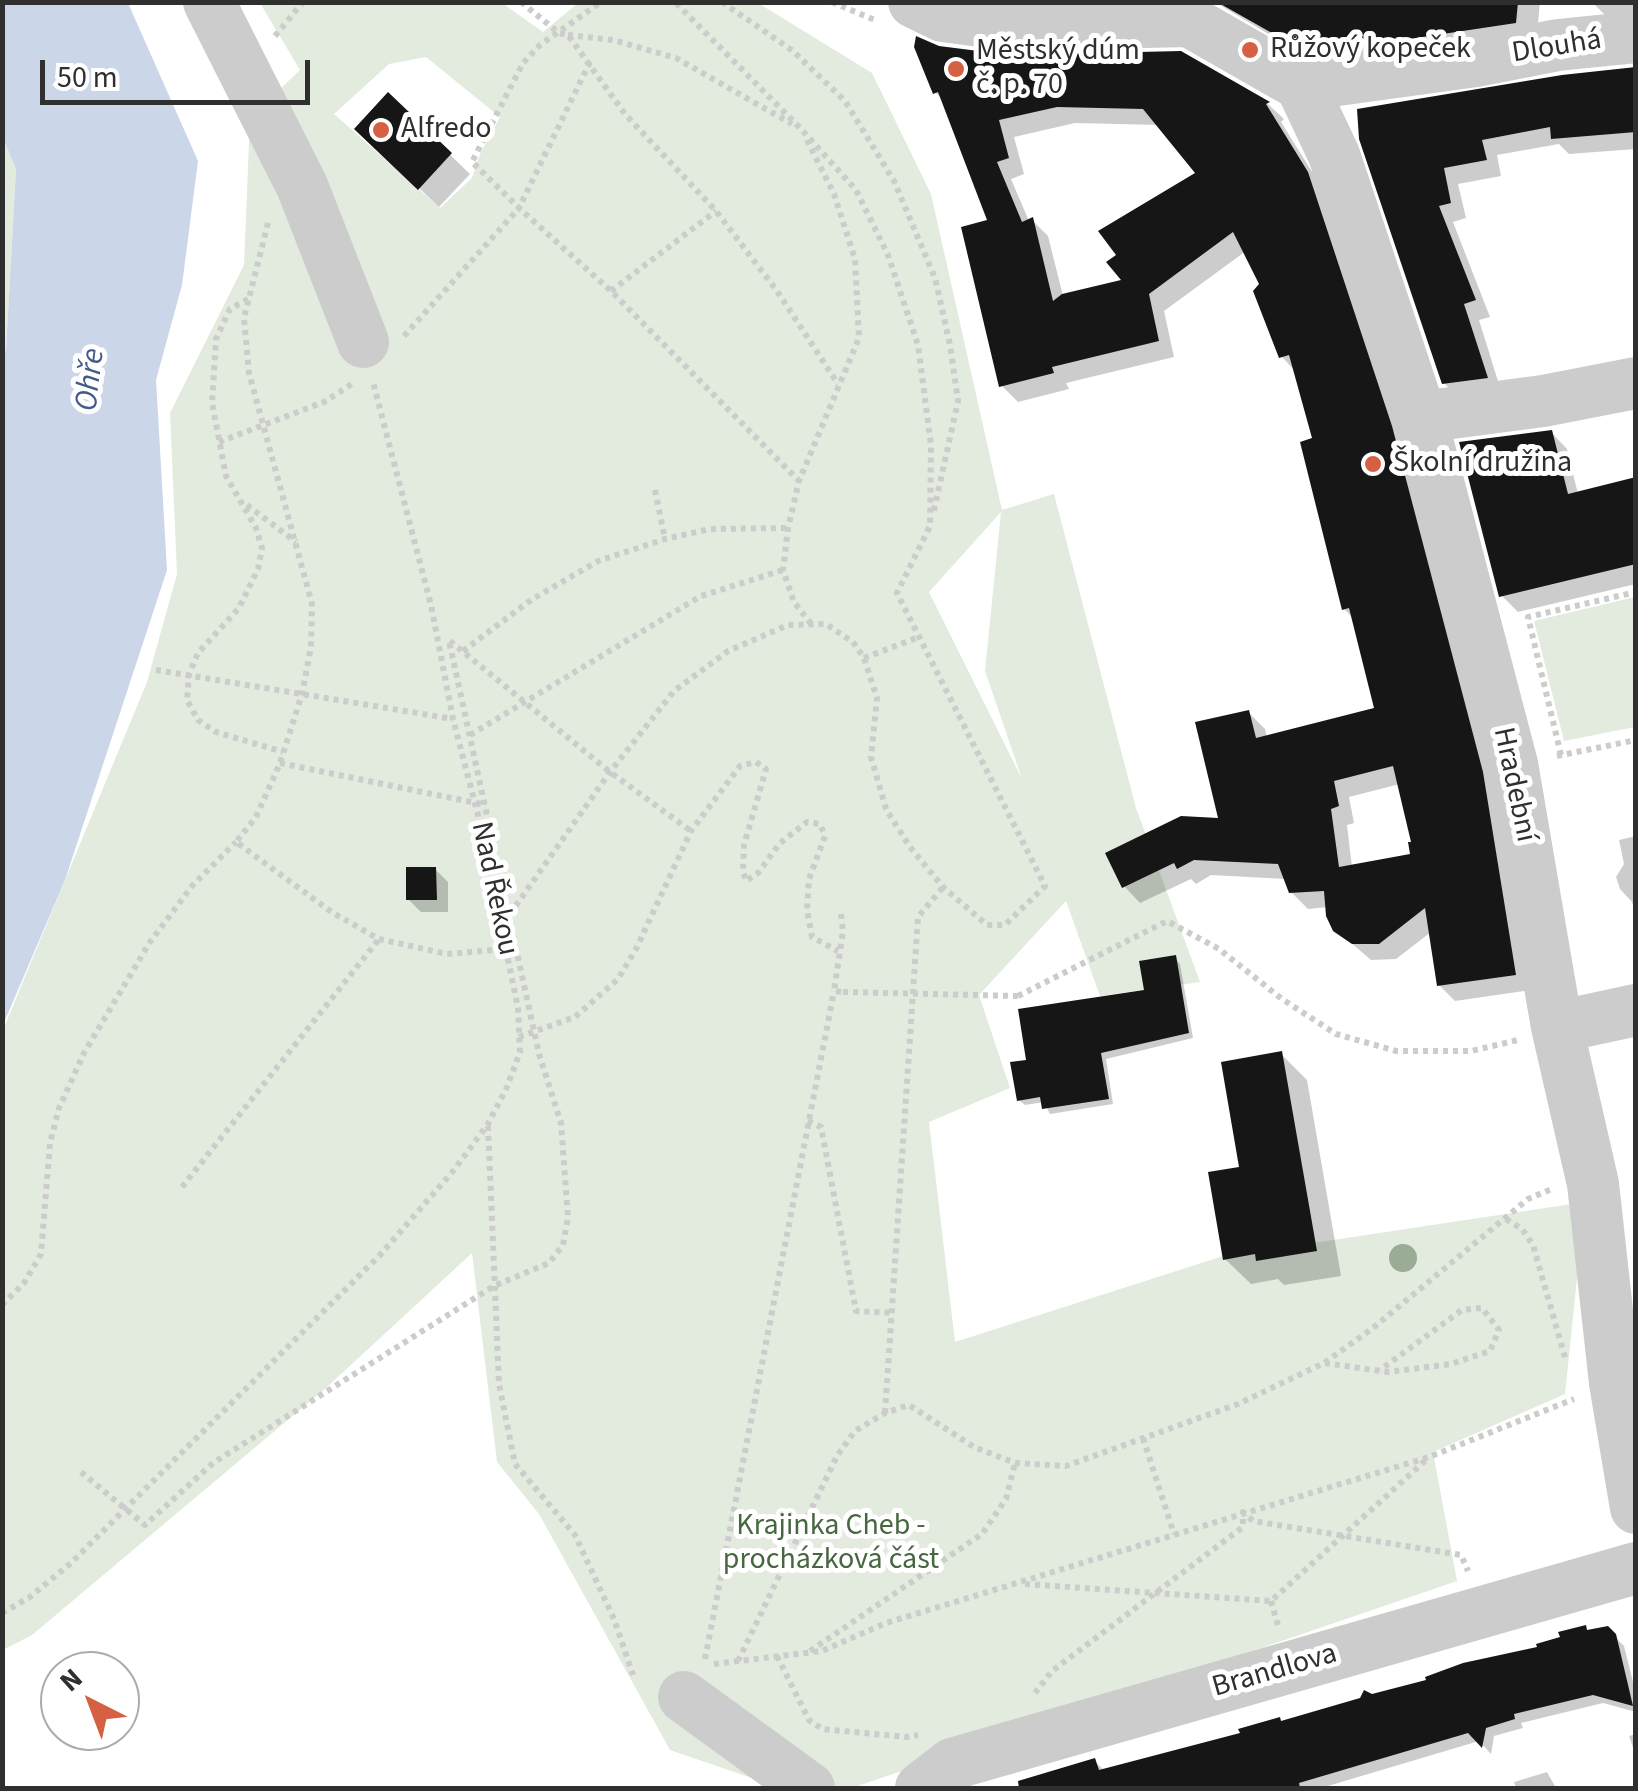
<!DOCTYPE html>
<html>
<head>
<meta charset="utf-8">
<style>
	body { margin:0 }
	#map { position:relative; width:1638px; height:1791px; overflow:hidden; background:#fff; font-family:"Source Sans 3",sans-serif }
	canvas { display:block }
	.frame { position:absolute; inset:0; border:5px solid #2f2f2f; pointer-events:none }
	.north { position:absolute; left:40px; top:1651px; width:100px; height:100px; box-sizing:border-box; background:#fff; border:2px solid #acacac; border-radius:50%; rotate:318deg; font-size:28px; font-weight:700; line-height:40px; text-align:center; color:#2f2f2f }
	.north::after { content:''; display:block; margin:auto; width:35px; height:45px; background:#d66142; clip-path:polygon(50% 0,100% 100%,50% 72%,0 100%) }
	.scale { position:absolute; left:40px; top:60px; width:270px; height:45px; box-sizing:border-box; border:5px solid #2f2f2f; border-top:0; padding-left:12px; font-size:30px; line-height:35px; white-space:nowrap; color:#2f2f2f; -webkit-text-stroke:8px #fff; paint-order:stroke }
</style>
</head>
<body>
<div id="map">
<canvas width="1638" height="1791"></canvas>
<div class="frame"></div>
<div class="north">N</div>
<div class="scale">50 m</div>
</div>
<script>
const c = document.querySelector('canvas').getContext('2d');
c.lineJoin = 'round';
function fill(path, color) { c.fillStyle = color; c.fill(path, 'evenodd'); }
const shape = rows => new Path2D(rows.map(r => 'M' + r).join(''));
function stroke(path, color, width, dash) { c.strokeStyle = color; c.lineWidth = width; c.lineCap = dash ? 'butt' : 'round'; c.setLineDash(dash || []); c.stroke(path); }
function label(font, color, halo, rows, align = 'center') {
  c.font = font + ' "Source Sans 3",sans-serif'; c.lineWidth = 10; c.setLineDash([]); c.textBaseline = 'middle'; c.strokeStyle = halo; c.fillStyle = color; for (const [text, x, y, turn = 0] of rows) {
    c.save(); c.translate(x, y); c.rotate((+turn || 0) * Math.PI / 180); c.textAlign = isNaN(turn) ? turn : align; if (halo) c.strokeText(text, 0, 0); c.fillText(text, 0, 0); c.restore();
  }
}
fill(shape([
	[260,3,502,3,543,32,578,3,758,3,872,73,931,194,1002,510,1054,494,1136,808,1200,982,1100,996,1066,901,979,995,1010,1088,929,1122,955,1342,1220,1257,1585,1202,1565,1394,1433,1452,1457,1581,852,1788,781,1788,670,1750,539,1514,497,1462,472,1253,327,1387,32,1635,3,1650,3,1030,147,682,177,574,170,413,244,265,250,118,300,70],
	[426,57,500,117,480,154,472,178,440,208,334,114,389,64],
	[1001,512,985,671,1022,779,929,592],
	[3,138,16,168,6,349,3,362],
	[1635,597,1635,727,1564,741,1534,621]
]), '#e2ebde');
fill(shape([
	[3,2,128,3,198,161,182,285,156,380,167,570,65,880,3,1025,2,362,6,349,16,169,3,138]
]), '#ccd6e9');
fill(shape([
	[1215,2,1399,2,1399,57,1320,65],
	[1429,2,1540,2,1536,43,1440,58,1420,38],
	[1592,2,1636,2,1636,20,1607,17],
	[938,48,1010,58,1181,54,1268,104,1284,119,1281,122,1324,191,1408,444,1498,790,1531,990,1455,1001,1439,985,1431,932,1396,959,1371,960,1335,929,1328,907,1308,909,1291,892,1286,879,1211,875,1196,884,1191,879,1140,903,1124,886,1221,821,1249,713,1265,729,1267,738,1377,710,1354,619,1344,609,1315,440,1296,372,1281,356,1262,284,1246,251,1164,311,1174,357,1066,383,1069,389,1018,402,1001,385,990,221,944,101,935,92],
	[1075,123,1159,125,1198,174,1125,282,1063,296,1048,236,1032,220,1029,221,1011,179,1024,174,1014,137],
	[1400,784,1414,844,1412,856,1352,867,1347,825,1354,823,1349,797],
	[1636,70,1636,149,1569,154,1559,144,1497,155,1501,176,1458,184,1466,218,1453,222,1490,317,1479,320,1502,394,1460,399,1444,383,1362,138],
	[388,95,470,174,439,207,357,129],
	[1551,432,1567,449,1578,494,1636,480,1636,584,1518,612,1502,596],
	[1636,836,1636,916,1632,902,1620,889,1616,877,1624,864,1619,840],
	[435,869,448,882,448,912,421,912,408,899],
	[1175,958,1180,964,1193,1038,1106,1059,1113,1104,1050,1114,1044,1102,1025,1105,1019,1100,1029,1062,1147,992],
	[1281,1054,1307,1080,1341,1276,1284,1285,1278,1279,1251,1284,1225,1259,1242,1169],
	[1585,1627,1589,1632,1607,1629,1624,1646,1636,1694,1636,1712,1603,1703,1521,1723,1523,1728,1494,1736,1491,1754,1479,1741,1328,1786,1329,1788,1039,1788,1069,1780,1094,1761,1105,1771,1283,1723,1540,1649],
	[1636,1734,1636,1756,1629,1736],
	[1547,1772,1556,1788,1516,1788,1514,1782]
]), '#0003');
fill(shape([
	[1217,2,1518,2,1516,23,1309,54],
	[916,36,939,46,1010,55,1181,51,1270,102,1266,104,1308,172,1392,426,1483,772,1516,975,1437,986,1425,908,1379,944,1352,944,1333,931,1326,916,1324,891,1289,893,1278,864,1194,860,1177,869,1174,863,1122,888,1105,853,1181,816,1218,818,1195,722,1249,710,1256,738,1374,708,1349,608,1342,610,1300,442,1312,438,1289,355,1279,358,1253,291,1259,284,1233,232,1149,294,1159,341,1052,367,1054,373,999,387,961,227,987,220,938,92,933,94,914,47],
	[1057,107,1143,109,1195,173,1098,231,1116,255,1106,262,1121,280,1062,294,1053,301,1033,217,1022,222,997,162,1009,158,999,120],
	[1393,766,1411,842,1408,842,1410,854,1339,867,1331,809,1339,806,1334,781],
	[1636,67,1636,132,1551,139,1550,127,1482,140,1487,160,1444,168,1451,203,1439,206,1476,300,1464,304,1488,378,1442,384,1359,139,1357,109,1562,75],
	[388,92,452,153,418,190,354,129],
	[1552,430,1568,494,1636,477,1636,564,1499,597,1459,442],
	[406,867,436,867,437,900,406,900],
	[1176,955,1189,1033,1101,1053,1109,1099,1042,1109,1040,1097,1017,1101,1010,1062,1026,1060,1018,1009,1144,990,1139,961],
	[1282,1051,1317,1251,1256,1261,1255,1254,1223,1260,1208,1172,1239,1167,1221,1062],
	[1586,1625,1587,1630,1608,1626,1616,1634,1633,1706,1593,1695,1514,1714,1515,1719,1486,1728,1482,1748,1468,1733,1299,1783,1300,1788,1019,1788,1018,1781,1095,1758,1099,1770,1240,1733,1238,1729,1280,1717,1281,1721,1360,1698,1364,1690,1372,1694,1426,1680,1425,1677,1463,1663,1537,1647,1536,1644,1560,1637,1558,1632]
]), '#161616');
stroke(shape([
	[521,2,559,33,568,35,625,114,716,211,777,291,838,384],
	[722,2,793,51,845,101,894,181,935,278,950,345,958,401,933,515],
	[832,2,877,21],
	[568,35,613,40,676,58,792,124],
	[275,36,303,2],
	[590,62,519,208,611,291,799,481],
	[807,140,834,194,855,259,859,338,799,481,788,528,783,570,794,602,812,625],
	[268,223,244,318,249,373,312,604,311,647,302,694,280,763,256,817,236,842,333,913,379,939,447,954,506,949],
	[611,291,716,211],
	[248,299,230,309,216,339,212,403,226,476,256,528,262,548,258,569,239,608,198,653,189,674,187,700,198,720,216,732,283,752],
	[404,336,519,208,472,162,523,63,540,45,601,2],
	[219,442,324,402,355,382],
	[655,490,665,539],
	[247,505,296,542],
	[450,641,610,772,691,831],
	[463,651,531,600,598,561,665,539,710,529,788,528],
	[864,658,919,637],
	[156,670,453,719],
	[470,735,701,596,783,570],
	[1561,755,1528,617,1636,592],
	[1557,756,1636,740],
	[280,763,486,805],
	[510,914,610,772,674,691,728,651,788,625,826,624,853,642,864,658,877,698,871,757,886,809,910,847,943,887,987,925,1005,925,1045,886,897,593,930,526,931,445,918,345,888,255,856,190,802,130,675,2],
	[841,914,843,931,834,991,843,992],
	[1018,996,1167,921,1219,949,1282,999,1336,1034,1396,1051,1471,1051,1518,1040],
	[519,1037,575,1017,618,979,636,949,691,831,740,766,756,762,766,769,744,845,743,871,746,881,758,873,780,843,807,822,820,824,825,836,809,879,807,910,812,937,838,951],
	[808,1121,821,1127,856,1311,892,1313],
	[488,1126,499,1384,515,1464,575,1535,614,1619,633,1675],
	[182,1187,379,939],
	[1506,1219,1522,1229,1533,1245,1566,1361],
	[2,1305,24,1283,41,1254,50,1143,59,1108,84,1053,150,942,192,886,236,842],
	[1325,1363,1388,1372,1451,1364,1490,1351,1499,1330,1482,1308,1462,1310,1380,1370],
	[885,1413,918,917,943,887],
	[1143,1438,1174,1534],
	[81,1472,145,1525,213,1463,494,1286,549,1263,563,1245,568,1218,561,1123,539,1054,449,641],
	[1025,1584,1271,1601,1427,1459],
	[1271,1601,1279,1629],
	[2,1613,30,1597,71,1563,380,1255,454,1170,488,1124,507,1087,520,1052,518,1008,478,815,453,719,431,605,373,382],
	[810,1651,982,1534,1006,1499,1015,1463],
	[777,1656,809,1720,822,1729,907,1737,918,1735],
	[705,1659,834,991],
	[738,1661,837,1456,855,1431,885,1413,909,1405,974,1447,1015,1463,1066,1466,1238,1404,1324,1363,1373,1328,1528,1199,1554,1188],
	[714,1664,822,1651,886,1623,1429,1457,1574,1399],
	[1035,1693,1052,1671,1243,1527,1243,1512,1253,1521,1461,1555,1468,1571]
]), '#ccc', 6, [5, 5]);
stroke(shape([
	[209,2,302,186,363,342],
	[914,2,943,16,1010,25,1189,21],
	[1168,2,1189,21,1301,85],
	[1301,85,1334,155,1421,417,1512,764,1557,1027,1593,1184,1615,1383,1636,1508],
	[1301,85,1476,61,1558,45,1636,37],
	[1421,417,1543,401,1636,383],
	[1557,1027,1636,1010],
	[684,1697,809,1788],
	[921,1788,952,1764,1636,1568]
]), '#ccc', 52);
stroke(shape([
	[843,992,1018,996]
]), '#ccc', 6, [5, 5]);
c.fillStyle = '#9aab96';
for (const [x, y] of [
	[1403,1258]
]) { c.beginPath(); c.arc(x, y, 14, 0, 2 * Math.PI); c.fill(); }
for (const [x, y, r, color] of [
	[1250,50,10,"#d66142"],
	[956,69,10,"#d66142"],
	[381,130,10,"#d66142"],
	[1373,464,10,"#d66142"]
]) { const dot = new Path2D(); dot.arc(x, y, r, 0, 2 * Math.PI); c.fillStyle = color; c.fill(dot); stroke(dot, '#fff', 4); }
label('30px', '#2f2f2f', '#fff', [
	["Dlouhá",1557,48,-9],
	["Hradební",1513,785,78],
	["Nad Řekou",493,889,78],
	["Brandlova",1275,1672,-16]
]);
label('30px', '#2f2f2f', '#fff', [
	["Růžový kopeček",1270,50],
	["Městský dúm",976,52],
	["č. p. 70",976,86],
	["Alfredo",401,130],
	["Školní družina",1393,464]
], 'left');
label('30px', '#476740', '#fff', [
	["Krajinka Cheb -",831,1527],
	["procházková část",831,1561]
]);
label('italic 32px', '#445b8a', '#fff', [
	["Ohře",92,380,-83]
]);
</script>
</body>
</html>
